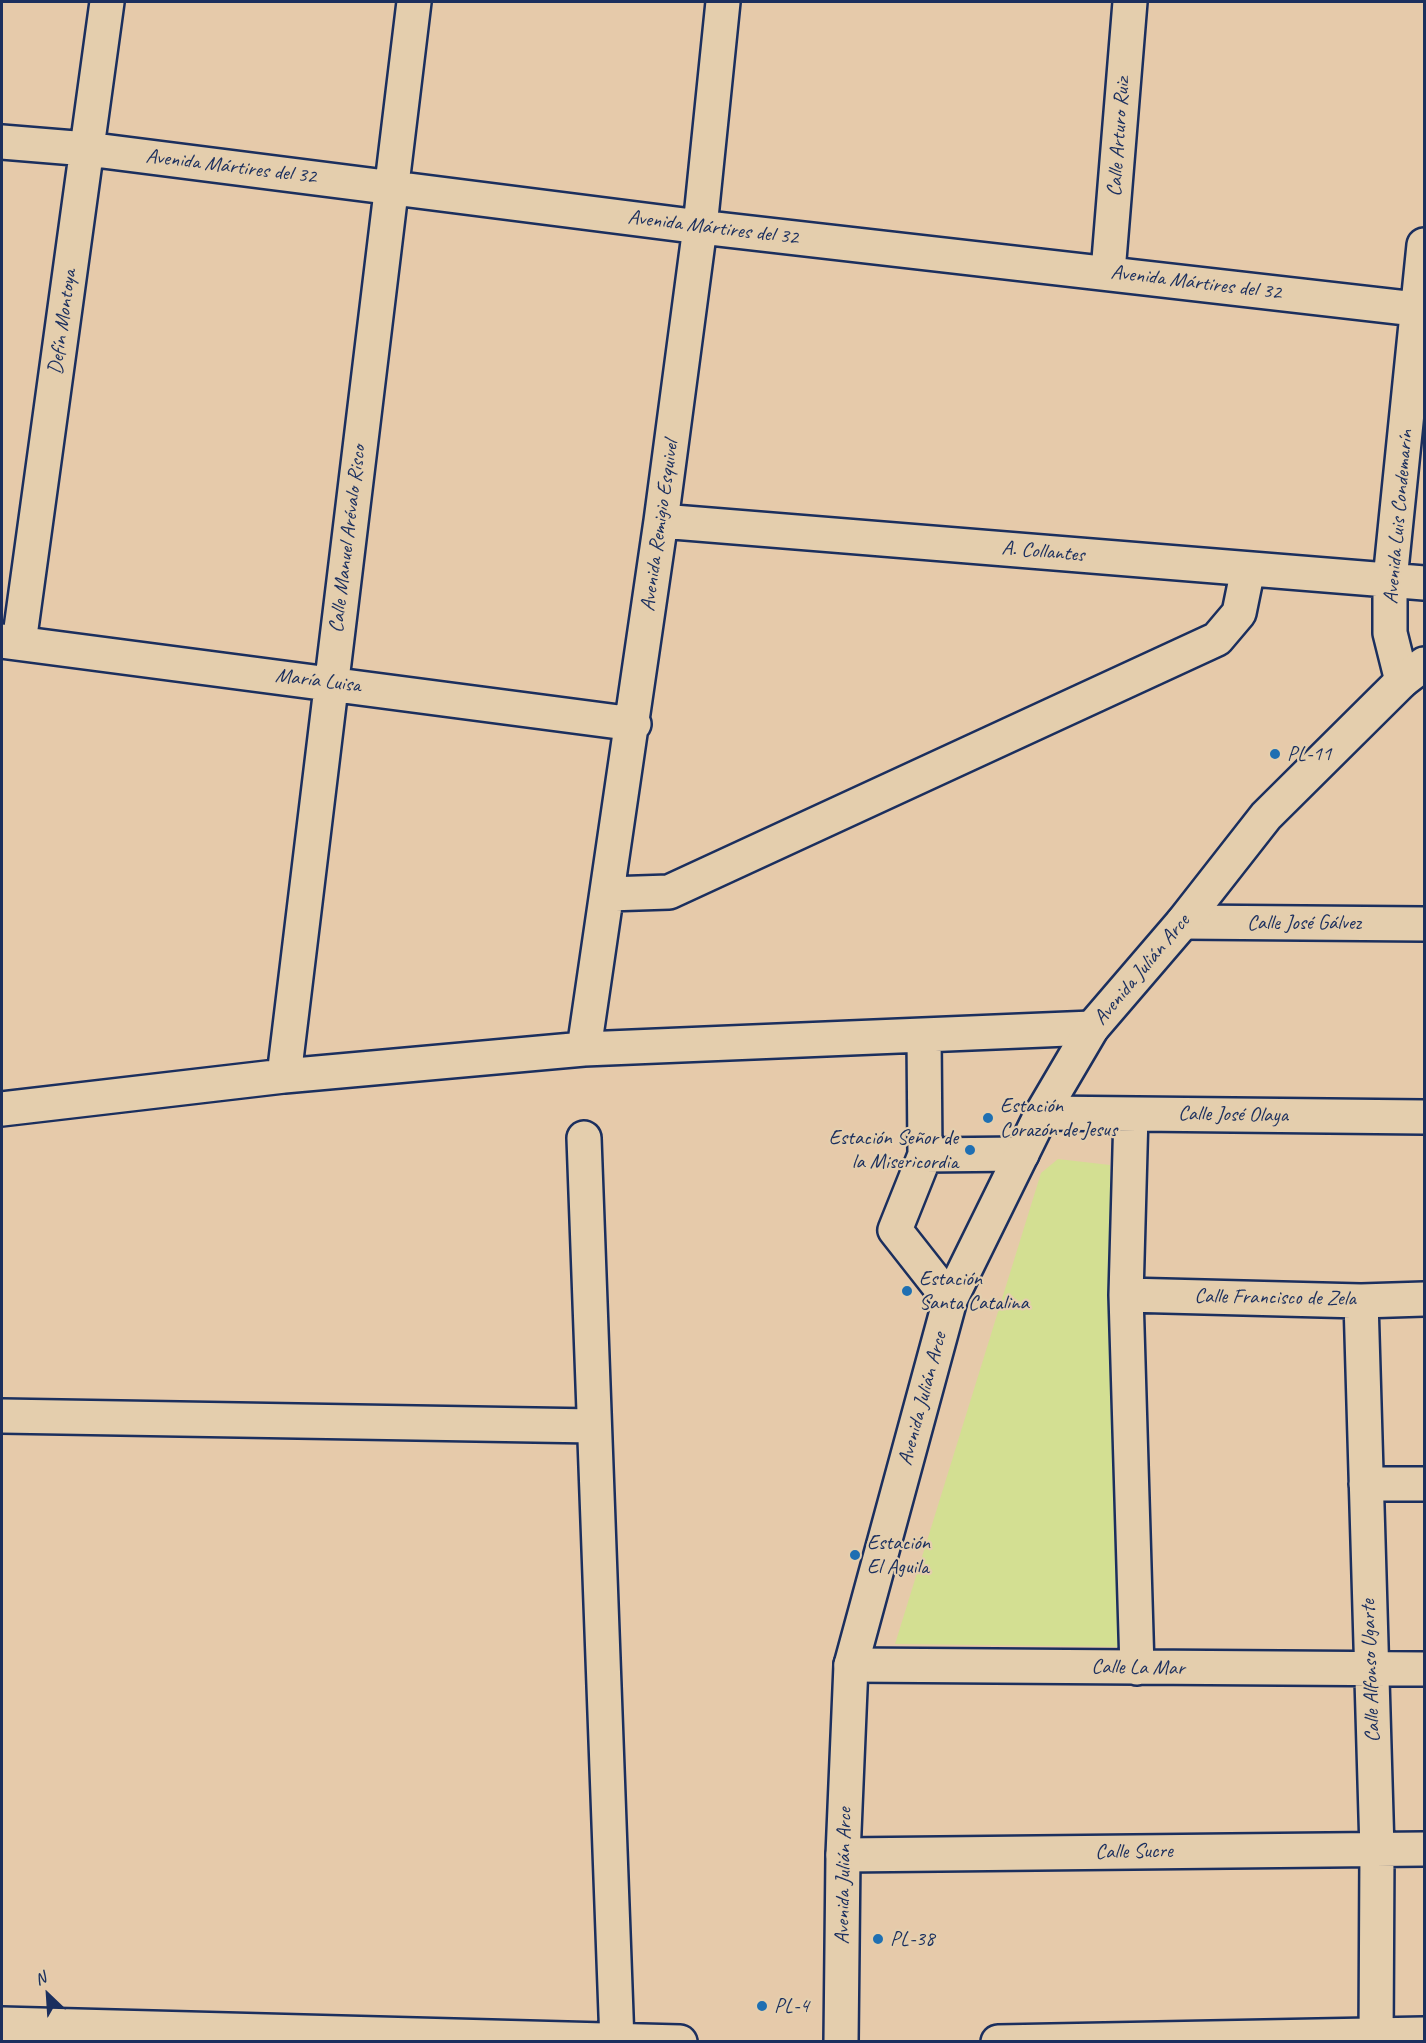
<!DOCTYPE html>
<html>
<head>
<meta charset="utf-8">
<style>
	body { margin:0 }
	#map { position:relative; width:1426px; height:2043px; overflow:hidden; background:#e6caaa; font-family:Caveat,sans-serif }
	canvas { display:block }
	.frame { position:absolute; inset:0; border:3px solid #1b2f5e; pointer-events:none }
	.north { position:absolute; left:18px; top:1965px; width:60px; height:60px; -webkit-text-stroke:4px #e4cead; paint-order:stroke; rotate:335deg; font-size:16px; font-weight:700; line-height:24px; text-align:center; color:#1b2f5e }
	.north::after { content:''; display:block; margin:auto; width:21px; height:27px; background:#1b2f5e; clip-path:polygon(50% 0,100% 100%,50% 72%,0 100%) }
</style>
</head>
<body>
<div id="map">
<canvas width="1426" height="2043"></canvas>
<div class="frame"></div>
<div class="north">N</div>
</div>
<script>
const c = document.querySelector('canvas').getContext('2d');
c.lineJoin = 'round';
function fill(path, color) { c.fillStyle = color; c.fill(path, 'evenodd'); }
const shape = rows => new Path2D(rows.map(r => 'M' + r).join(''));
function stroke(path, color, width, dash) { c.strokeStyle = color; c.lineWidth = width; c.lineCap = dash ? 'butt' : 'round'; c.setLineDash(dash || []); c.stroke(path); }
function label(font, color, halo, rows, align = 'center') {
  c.font = font + ' Caveat,sans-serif'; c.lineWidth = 4.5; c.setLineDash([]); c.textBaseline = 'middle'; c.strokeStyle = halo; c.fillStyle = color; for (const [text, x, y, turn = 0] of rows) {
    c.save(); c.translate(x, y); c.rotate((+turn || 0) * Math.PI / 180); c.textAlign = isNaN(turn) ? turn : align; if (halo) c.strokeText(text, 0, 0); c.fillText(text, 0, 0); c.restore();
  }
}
fill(shape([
	[1058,1159,1110,1165,1124,1647,895,1644,1041,1173]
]), '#d3df92');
const minor = shape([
	[2,142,87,149,700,227,1424,310],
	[1108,272,1130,2],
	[661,521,1424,583],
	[2,641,634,724],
	[19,643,107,2],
	[1402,681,1390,633,1390,580,1424,245],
	[608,894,669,892,1217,639,1239,613,1248,569],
	[1183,922,1424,924],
	[924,1035,925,1155],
	[584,1049,661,521,700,227,723,2],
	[284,1076,414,2],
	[2,1109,284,1076,584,1049,1092,1028],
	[1042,1113,1424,1117],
	[1131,1114,1126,1295,1137,1668],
	[584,1138,617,2042],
	[1126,1295,1361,1301,1424,1299],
	[950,1300,895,1230,925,1155,1022,1154],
	[1361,1301,1377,1850,1376,2042],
	[2,1416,594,1426],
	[1366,1484,1424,1484],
	[851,1665,1424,1669],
	[843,1855,1424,1849],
	[2,2024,680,2042],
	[998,2042,1424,2034]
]);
const major = shape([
	[841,2042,843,1855,851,1665,950,1300,1042,1113,1092,1028,1183,922,1266,816,1402,681,1424,664]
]);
stroke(minor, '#1b2f5e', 38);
stroke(major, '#1b2f5e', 38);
stroke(minor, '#e4cead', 33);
stroke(major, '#e4cead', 33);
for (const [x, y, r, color] of [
	[1275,754,6,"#1f6fb2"],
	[988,1118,6,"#1f6fb2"],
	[970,1150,6,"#1f6fb2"],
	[907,1291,6,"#1f6fb2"],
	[855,1555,6,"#1f6fb2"],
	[878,1939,6,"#1f6fb2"],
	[762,2006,6,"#1f6fb2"]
]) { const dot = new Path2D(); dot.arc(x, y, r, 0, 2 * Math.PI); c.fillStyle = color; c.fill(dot); stroke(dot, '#e4cead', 2); }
label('21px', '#1b2f5e', '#e4cead', [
	["Calle Arturo Ruiz",1119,137,-86],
	["Avenida Mártires del 32",231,167,7],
	["Avenida Mártires del 32",713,228,7],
	["Avenida Mártires del 32",1196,283,7],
	["Defín Montoya",63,322,-82],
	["Avenida Luis Condemarín",1399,517,-85],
	["Avenida Remigio Esquivel",660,526,-82],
	["Calle Manuel Arévalo Risco",348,539,-83],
	["A. Collantes",1043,552,5],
	["María Luisa",318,681,7],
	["Calle José Gálvez",1304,923],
	["Avenida Julián Arce",1142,970,-50],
	["Calle José Olaya",1233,1115,1],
	["Calle Francisco de Zela",1275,1298,1],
	["Avenida Julián Arce",923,1399,-75],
	["Calle La Mar",1138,1668,1],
	["Calle Alfonso Ugarte",1371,1671,-92],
	["Calle Sucre",1134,1852,-1],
	["Avenida Julián Arce",844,1876,-89]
]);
label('21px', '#1b2f5e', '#e4cead', [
	["PL-11",1287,754],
	["Estación",1000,1106],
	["Corazón de Jesus",1000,1130],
	["Estación Señor de",958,1138,"right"],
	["la Misericordia",958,1162,"right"],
	["Estación",919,1279],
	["Santa Catalina",919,1303],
	["Estación",867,1543],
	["El Aguila",867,1567],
	["PL-38",890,1939],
	["PL-4",774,2006]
], 'left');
</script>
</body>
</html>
